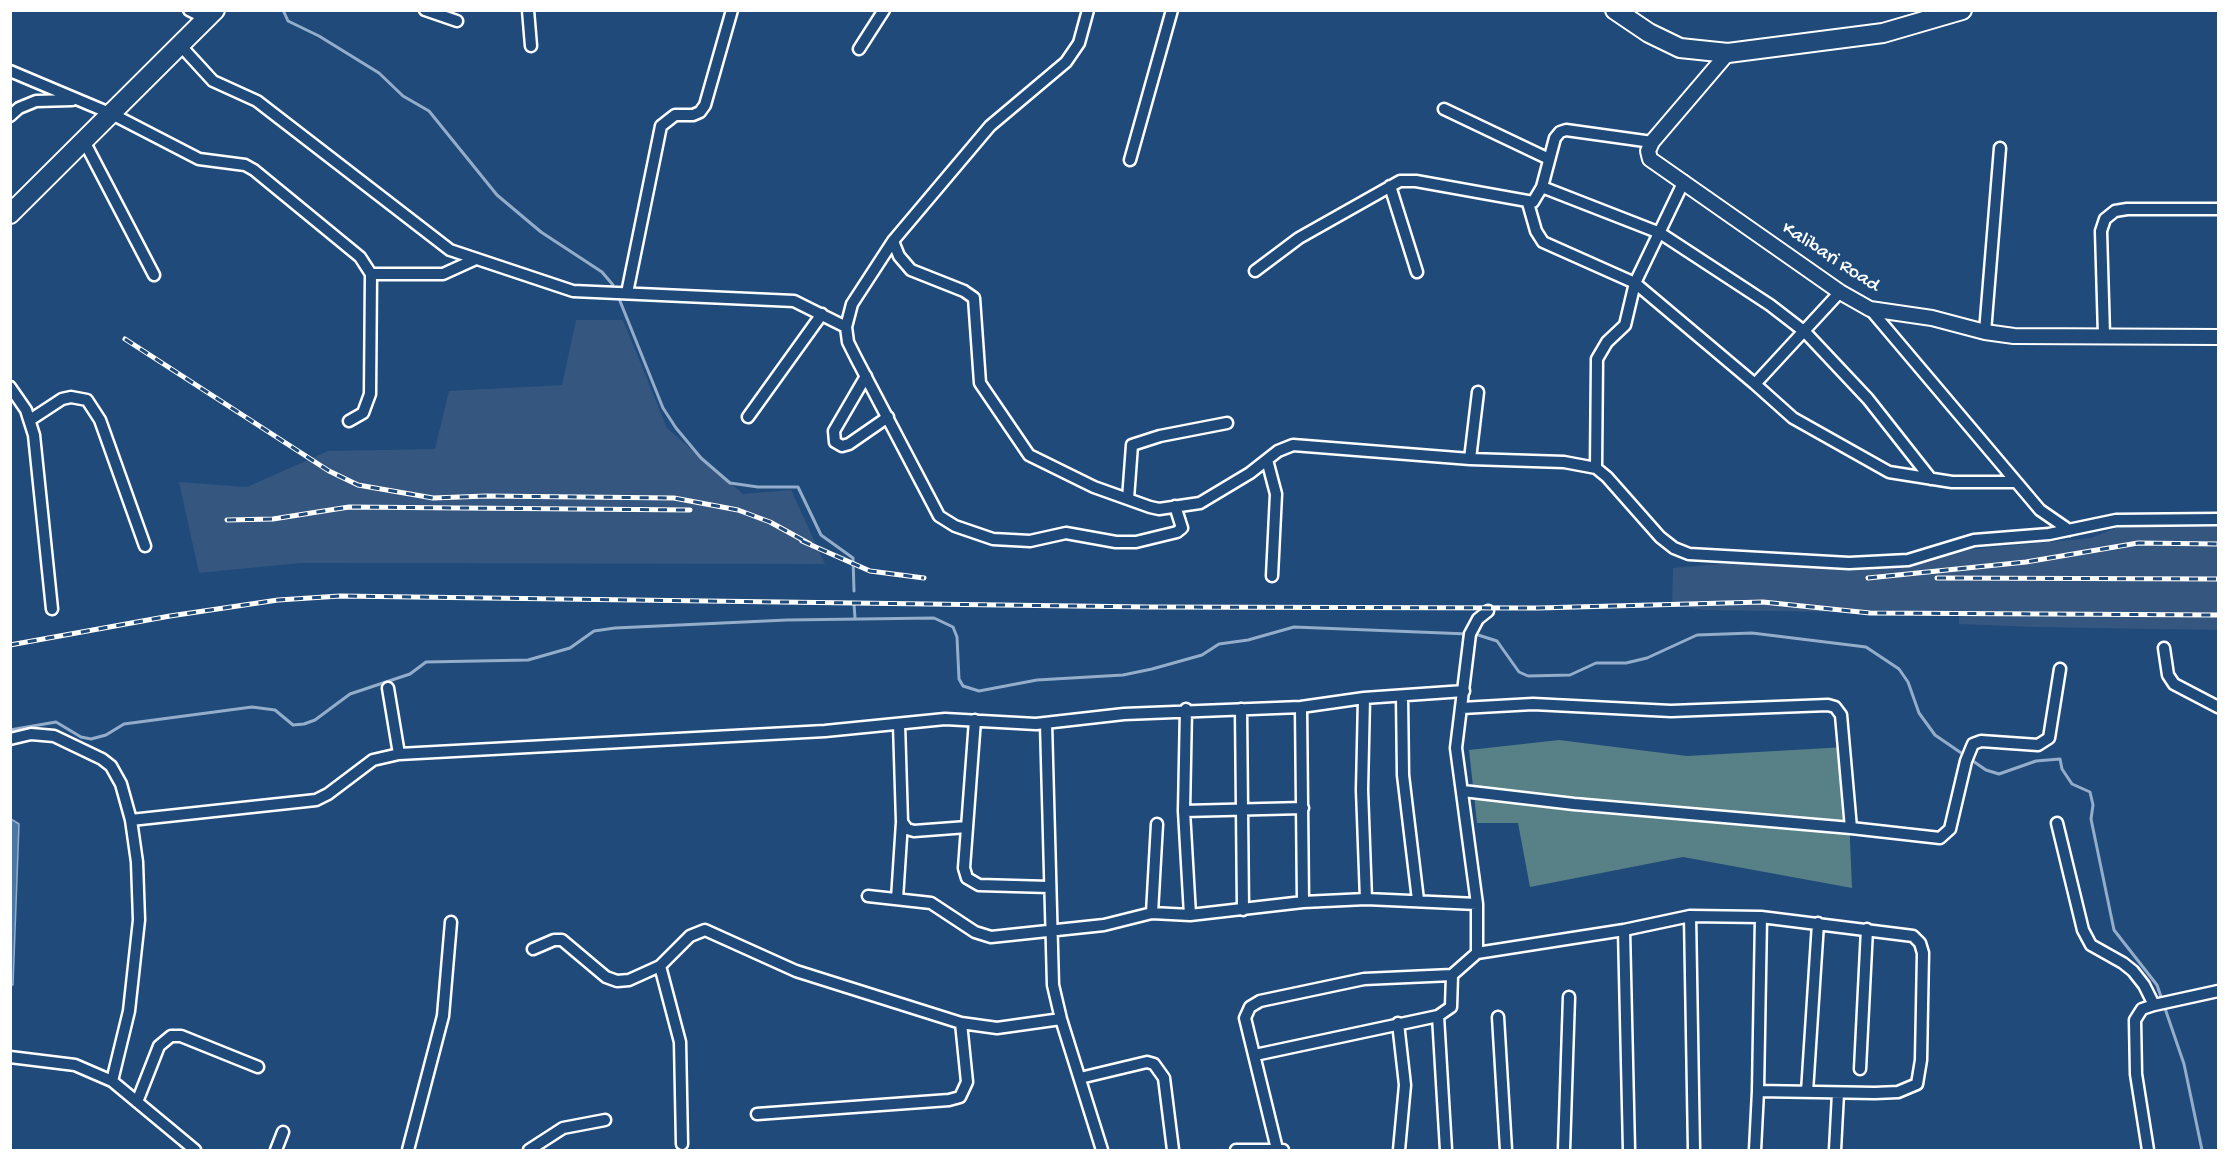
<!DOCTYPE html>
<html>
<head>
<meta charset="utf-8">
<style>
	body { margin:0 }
	#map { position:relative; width:2229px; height:1161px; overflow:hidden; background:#1f4a7a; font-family:"Gochi Hand",sans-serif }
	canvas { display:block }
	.frame { position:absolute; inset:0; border:12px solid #fff; pointer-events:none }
</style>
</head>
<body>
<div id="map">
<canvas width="2229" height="1161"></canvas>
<div class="frame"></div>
</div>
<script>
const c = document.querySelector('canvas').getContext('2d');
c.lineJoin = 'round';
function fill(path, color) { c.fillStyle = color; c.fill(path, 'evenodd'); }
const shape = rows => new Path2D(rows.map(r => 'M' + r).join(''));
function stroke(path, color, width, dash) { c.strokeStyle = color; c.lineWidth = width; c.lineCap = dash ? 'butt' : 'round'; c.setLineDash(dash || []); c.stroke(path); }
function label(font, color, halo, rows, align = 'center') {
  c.font = font + ' "Gochi Hand",sans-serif'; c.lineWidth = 6; c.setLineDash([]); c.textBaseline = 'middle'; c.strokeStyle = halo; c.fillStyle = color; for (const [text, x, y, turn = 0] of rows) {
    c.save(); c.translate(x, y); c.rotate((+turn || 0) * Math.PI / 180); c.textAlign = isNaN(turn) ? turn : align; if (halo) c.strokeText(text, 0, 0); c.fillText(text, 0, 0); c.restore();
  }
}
fill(shape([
	[576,320,623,320,667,428,743,494,791,490,825,564,301,563,199,573,179,482,247,487,328,451,435,449,449,391,562,385],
	[2118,527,2218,527,2218,630,2033,627,1959,624,1959,614,1703,610,1672,604,1673,568,1731,563,1908,566,1933,553,2091,538]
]), '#35567f');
fill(shape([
	[1559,740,1687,756,1846,747,1852,888,1683,857,1530,887,1518,823,1477,823,1469,750]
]), '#578087');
const water = shape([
	[11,819,19,824,13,985,10,985,11,819]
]);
fill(water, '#4b77a6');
stroke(water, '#93adca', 1.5);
stroke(shape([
	[283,10,288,21,319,36,379,73,403,96,429,111,497,195,541,232,602,272,613,285],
	[620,301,663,408,676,428,701,458,730,483,758,487,798,487,821,535,853,558,854,591],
	[854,604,855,618],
	[1475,634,1497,641,1519,672,1528,676,1570,675,1596,663,1626,663,1647,658,1697,635,1752,633,1866,647,1899,669,1908,682,1919,713,1935,735,1986,770,1999,774,2036,761,2060,759,2062,769,2072,784,2090,792,2093,805,2091,819,2114,930,2157,985,2184,1064,2202,1150],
	[10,730,56,722,81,737,91,739,106,735,124,724,252,707,275,710,293,725,304,724,315,720,350,694,410,674,426,662,528,660,570,648,594,631,615,628,787,620,934,618,953,627,957,637,959,679,963,686,979,691,1037,680,1123,675,1152,669,1202,655,1219,644,1248,640,1294,627,1468,634]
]), '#93adca', 3);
const minor = shape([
	[189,10,207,19],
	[425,10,457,21],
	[528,10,531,46],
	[1088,10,1079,43,1066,62,990,126,893,241,852,304,846,327,848,342,856,358,939,516,955,526,993,539,1030,541,1066,533,1116,542,1136,542,1177,532,1182,528,1175,506],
	[180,45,213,81,257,101,450,250,573,291,794,301,846,327],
	[859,49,884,10],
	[10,71,112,114,199,159,245,165,254,170,360,257,371,274,370,394,363,413,349,421],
	[1444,109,1549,159],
	[10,116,19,108,36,101,72,100],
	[84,141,154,275],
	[1130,160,1172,10],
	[1390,186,1417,272],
	[1542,187,1660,233,1770,305,1805,332,1868,399,1931,479],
	[1528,203,1536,231,1543,242,1635,283,1755,384,1840,292],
	[893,241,899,256,911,270,964,291,974,298,980,383,1029,455,1094,487,1150,507,1159,509,1200,503,1250,473,1278,451,1293,445,1470,459,1564,462,1596,468,1607,477,1660,537,1674,548,1689,554,1849,563,1908,560,1974,540,2049,534,2116,520,2218,519],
	[1255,271,1299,238,1400,181,1416,181,1533,202,1542,187,1555,138,1560,132,1566,130,1652,142],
	[371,274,443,274,476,259],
	[627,293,661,126,675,115,693,115,700,112,705,105,732,10],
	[1870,309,2040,510,2069,530],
	[1985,332,2000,148],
	[2104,335,2101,231,2105,219,2115,211,2127,209,2218,209],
	[866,376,834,431,835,442,842,446,849,444,888,417],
	[1755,384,1793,418,1889,472,1952,482,2014,482],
	[10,387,26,410,34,435,52,609],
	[748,417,822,314],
	[30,420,62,399,71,397,87,400,100,420,145,546],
	[1470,459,1478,392],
	[1267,460,1276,494,1272,576],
	[1596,468,1597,359,1607,342,1625,325,1635,283,1684,181],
	[1128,499,1132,445,1160,436,1227,423],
	[2164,648,2168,675,2174,684,2218,707],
	[388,688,399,754],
	[1402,696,1403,775,1418,900],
	[1364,698,1362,790,1366,899],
	[1301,707,1303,902],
	[1462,708,1533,704,1671,711,1828,705,1835,707,1841,715,1851,828],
	[1186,709,1184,811,1190,915],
	[1241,709,1243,910],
	[975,720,964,868,967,878,979,885,1049,887],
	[1046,723,1053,985,1061,1019,1102,1150],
	[899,724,902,822,907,829,914,831,967,827],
	[10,739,31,734,54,736,102,759,111,766,121,784,131,820,137,862,139,920,129,1011,112,1081],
	[1463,791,1574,804,1851,828,1940,838,1950,829,1966,761,1973,744,1981,741,2038,745,2049,738,2060,669],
	[1184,811,1303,808],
	[131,820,316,800,328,794,373,760,399,754,825,731,945,719,1036,724,1124,714,1301,707,1364,698,1464,691],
	[2057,823,2083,930,2091,945,2123,963,2133,971,2144,985,2154,1005,2218,991],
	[868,896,931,903,975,932,991,937,1104,925,1152,913,1190,915,1303,902,1366,899,1477,904],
	[897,899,902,822],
	[1152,913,1157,824],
	[1690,916,1694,1150],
	[1624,930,1629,1150],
	[533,949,554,940,562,940,606,977,617,981,629,980,660,966,690,936,705,930,796,971,961,1023,997,1028,1061,1019],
	[1477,953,1624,930,1690,916,1761,917,1913,936,1920,943,1923,953,1921,1060,1917,1084,1898,1092,1875,1093,1758,1091,1755,1150],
	[660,966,680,1042,682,1144],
	[1438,1016,1446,1150],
	[1498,1017,1506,1150],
	[1398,1023,1405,1085,1399,1150],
	[1255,1055,1438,1016,1451,1007,1452,975,1477,953,1477,904,1456,748,1470,634,1478,619,1488,611],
	[10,1057,75,1065,112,1081,195,1150],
	[1860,1069,1867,929],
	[1080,1078,1147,1062,1154,1064,1164,1078,1173,1150],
	[1758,1091,1761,917],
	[1807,1092,1818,923],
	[137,1102,159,1046,171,1036,181,1036,258,1067],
	[757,1114,949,1100,960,1097,967,1082,961,1023],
	[1277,1149,1245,1018,1250,1007,1260,1001,1364,979,1452,975],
	[276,1150,283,1132],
	[408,1150,443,1016,451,922],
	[529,1150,563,1128,605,1120],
	[1236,1150,1283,1150],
	[1564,1150,1569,997],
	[1835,1150,1838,1093],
	[2148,1150,2136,1074,2135,1020,2142,1009,2154,1005]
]);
const tertiary = shape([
	[1728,53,1652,142,1648,151,1650,159,1840,292,1870,309,1932,318,1985,332,2014,336,2218,337]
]);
const trunk = shape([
	[1615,10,1649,33,1680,48,1728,53,1883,33,1962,10],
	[10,214,215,10]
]);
stroke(minor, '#fff', 15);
stroke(tertiary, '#fff', 18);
stroke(trunk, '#fff', 22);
stroke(minor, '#1f4a7a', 10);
stroke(tertiary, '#1f4a7a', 14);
stroke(trunk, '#1f4a7a', 18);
const rail = shape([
	[125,339,329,471,358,485,433,498,486,496,674,498,738,510,770,522,810,544],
	[227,520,273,519,349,507,690,510],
	[802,541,870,571,924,578],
	[1868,578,2026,562,2138,543,2218,544],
	[1937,578,2218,579],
	[10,645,170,616,278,600,340,596,1147,607,1538,608,1763,602,1870,613,2218,615]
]);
stroke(rail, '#fff', 5);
stroke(rail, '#1f4a7a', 3, [9]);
label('20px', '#fff', '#1f4a7a', [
	["Kalibari Road",1830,258,33]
]);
</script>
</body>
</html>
